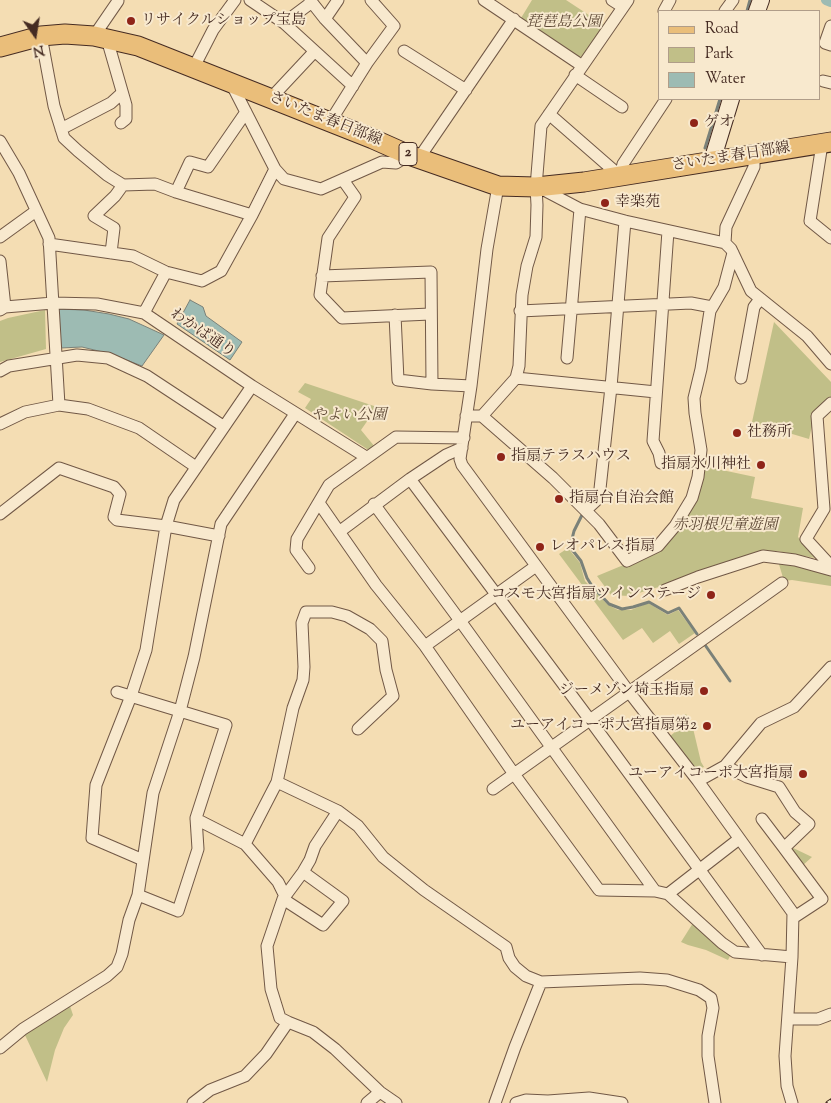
<!DOCTYPE html>
<html>
<head>
<meta charset="utf-8">
<style>
	body { margin:0 }
	#map { position:relative; width:831px; height:1103px; overflow:hidden; background:#f4ddb3; font-family:"Sorts Mill Goudy",serif }
	canvas { display:block }
	.legend { position:absolute; left:658px; top:10px; width:162px; height:90px; box-sizing:border-box; background:#f8e9ce; border:1px solid #b09d89; margin:0; padding:6px 9px; list-style:none; font-size:15px; color:#452b22 }
	.legend li { display:flex; align-items:center; gap:10px; height:25px }
	.legend b { width:25px; border:1px solid #b09d89 }
	.north { position:absolute; left:10px; top:10px; width:50px; height:50px; -webkit-text-stroke:4px #f8e9ce; paint-order:stroke; rotate:167deg; font-size:14px; font-weight:700; line-height:20px; text-align:center; color:#452b22 }
	.north::after { content:''; display:block; margin:auto; width:18px; height:22px; background:#452b22; clip-path:polygon(50% 0,100% 100%,50% 72%,0 100%) }
</style>
</head>
<body>
<div id="map">
<canvas width="831" height="1103"></canvas>
<ul class="legend">
<li><b style="height:6px;background:#eabe7a"></b>Road</li>
<li><b style="height:14px;background:#c1bf88"></b>Park</li>
<li><b style="height:14px;background:#9dbbb3"></b>Water</li>
</ul>
<div class="north">N</div>
</div>
<script>
const c = document.querySelector('canvas').getContext('2d');
c.lineJoin = 'round';
function fill(path, color) { c.fillStyle = color; c.fill(path, 'evenodd'); }
const shape = rows => new Path2D(rows.map(r => 'M' + r).join(''));
function stroke(path, color, width, dash) { c.strokeStyle = color; c.lineWidth = width; c.lineCap = dash ? 'butt' : 'round'; c.setLineDash(dash || []); c.stroke(path); }
function label(font, color, halo, rows, align = 'center') {
  c.font = font + ' "Sorts Mill Goudy","Noto Serif JP",serif'; c.lineWidth = 4; c.setLineDash([]); c.textBaseline = 'middle'; c.strokeStyle = halo; c.fillStyle = color; for (const [text, x, y, turn = 0] of rows) {
    c.save(); c.translate(x, y); c.rotate((+turn || 0) * Math.PI / 180); c.textAlign = isNaN(turn) ? turn : align; if (halo) c.strokeText(text, 0, 0); c.fillText(text, 0, 0); c.restore();
  }
}
fill(shape([
	[532,0,566,0,604,25,583,56,579,57,521,18],
	[45,310,46,349,0,362,0,321,8,318],
	[774,322,831,382,831,396,815,413,809,439,752,422],
	[305,383,377,407,361,430,375,447,370,451,305,408,311,399,298,392],
	[703,466,755,477,751,498,803,508,798,537,815,558,777,551,629,596,611,595,597,576,662,549],
	[568,548,580,563,585,581,608,605,618,610,631,610,648,603,668,615,678,610,695,633,679,644,670,631,653,643,642,628,623,640,559,554],
	[778,561,831,573,831,586,792,580,784,581],
	[686,714,692,724,701,762,704,767,694,770,669,737,675,732,673,722],
	[789,846,812,857,802,866],
	[693,923,730,956,728,960,706,950,688,945,681,942],
	[69,1003,73,1015,64,1028,55,1050,47,1082,24,1033]
]), '#c1bf88');
const water = shape([
	[190,300,203,307,206,316,242,342,230,360,177,324,190,300],
	[55,309,84,310,109,314,129,319,164,335,142,366,111,354,82,347,60,348,55,309]
]);
fill(water, '#9dbbb3');
stroke(water, '#7a8179', 1);
stroke(shape([
	[747,11,750,0],
	[705,148,720,99],
	[583,513,574,531,570,547,581,561,587,578,592,586,609,604,622,609,633,607,649,602,668,613,679,608,697,634],
	[703,642,730,681]
]), '#7a8179', 3);
stroke(shape([
	[826,0,831,2]
]), '#9dbbb3', 10);
const street = shape([
	[250,0,284,23,312,2],
	[310,0,325,19,367,63],
	[484,0,581,65],
	[612,0,623,7],
	[664,11,670,0],
	[725,11,733,0],
	[325,19,338,0],
	[284,23,353,86],
	[831,26,825,43,831,45],
	[41,36,54,106,64,138,78,151,107,175,123,185,155,184,176,192,252,215],
	[94,36,118,1],
	[107,39,126,105,126,119,121,123],
	[404,51,466,90],
	[194,67,213,30,235,0],
	[575,75,622,107],
	[823,81,831,83],
	[231,83,275,169,284,179,321,189,382,162,396,163,409,155],
	[271,98,314,52],
	[549,114,620,176,623,164,666,99],
	[330,122,367,63,394,26,371,0],
	[61,129,111,103,122,93],
	[0,141,19,173,49,238,59,405],
	[822,144,810,221,831,238],
	[754,154,754,167,726,227,725,243,731,249,751,291,807,336,831,364],
	[419,158,514,19],
	[343,180,355,197,328,238,320,295,342,318,430,314],
	[498,186,487,249,471,386,460,459,462,465,629,692,698,781,793,913,792,957,785,1056,787,1086,792,1103],
	[540,188,580,209,625,221,725,243],
	[176,192,190,162,208,167,246,112],
	[0,237,36,211],
	[49,244,133,256,166,272,202,281,221,271,252,215,275,169],
	[111,253,114,228,94,216,115,196,123,185],
	[0,261,5,307],
	[322,276,431,272,432,384,471,386],
	[0,310,5,307,53,303,97,304,144,313,252,386,366,457],
	[520,311,691,303,712,307],
	[144,313,166,272],
	[395,315,398,380,432,384],
	[567,358,580,209],
	[0,371,9,366,77,355,108,358,147,376,223,426],
	[516,378,656,392],
	[741,378,754,307,760,299],
	[831,403,817,416,824,509,806,539,831,566],
	[466,416,482,416,553,478,599,524,627,561,658,546,675,526,692,498,698,477,701,450,695,413,694,398,701,369,710,311,724,287,733,253],
	[482,416,516,378,519,366,522,295,527,266,536,237,537,205,536,187,541,126,628,0],
	[0,424,25,412,59,405,88,409,139,428,196,467],
	[661,463,659,453,653,441,668,231],
	[410,479,590,720,762,955],
	[319,503,376,585,425,646,514,774,599,890,655,891,668,894,739,839],
	[374,504,461,622,655,891],
	[586,510,599,498,611,387,625,221],
	[0,514,59,468,114,487,120,494,114,517,117,520,166,526,219,536],
	[339,532,410,479,446,455,462,448],
	[309,568,296,550,297,539,329,485,396,437,464,438],
	[665,590,698,577,763,556,795,560,831,570],
	[425,646,536,566],
	[117,692,226,725,196,818,198,849,178,911,138,895],
	[725,766,761,723,794,707,831,667],
	[698,781,725,766,747,777,779,787,795,812,809,824,784,848,822,899,793,918],
	[277,782,338,811,358,826,383,857,424,890,506,947,509,958,515,967,526,976,541,982,640,978,667,980,699,990,711,998,713,1008,708,1036,708,1056,715,1103],
	[493,789,782,583],
	[196,819,245,844,277,782,293,708,303,680,304,667,302,623,306,612,332,612,347,616,370,629,382,641,386,670,393,696,358,729],
	[762,819,784,848],
	[245,844,278,882,285,896],
	[143,860,92,838,96,785,131,696,146,650,166,526,174,500,252,386],
	[668,894,722,943,735,952,792,957],
	[283,899,323,925,343,901,303,872],
	[788,1019,818,1019,831,1014],
	[288,1022,313,1032,335,1049,380,1092,396,1103],
	[0,1048,23,1029,107,976,117,967,122,954,129,920,138,895,153,793,180,711,194,657,221,524,295,414],
	[193,1103,210,1090,245,1076,266,1054,288,1022,280,1018,271,989,267,946,283,899,303,872,310,860,315,846,338,811],
	[367,1103,380,1092],
	[495,1103,515,1047,541,982],
	[516,1103,526,1100,548,1101,589,1098,622,1103]
]);
const secondary = shape([
	[757,11,761,0],
	[712,161,731,99]
]);
const primary = shape([
	[0,47,41,36,65,34,94,36,138,46,373,139,409,155,498,186,536,187,584,182,831,142]
]);
stroke(street, '#715846', 13);
stroke(secondary, '#452b22', 18);
stroke(primary, '#452b22', 21);
stroke(street, '#f8e9ce', 11);
stroke(secondary, '#f8e9ce', 16);
stroke(primary, '#eabe7a', 19);
const rail = shape([
	[828,1103,831,1101]
]);
stroke(rail, '#452b22', 5);
stroke(rail, '#f8e9ce', 3, [9]);
for (const [x, y, r, color] of [
	[131,21,5,"#8f2418"],
	[694,123,5,"#8f2418"],
	[605,203,5,"#8f2418"],
	[737,433,5,"#8f2418"],
	[501,457,5,"#8f2418"],
	[761,465,5,"#8f2418"],
	[559,499,5,"#8f2418"],
	[540,547,5,"#8f2418"],
	[711,595,5,"#8f2418"],
	[704,691,5,"#8f2418"],
	[707,726,5,"#8f2418"],
	[803,774,5,"#8f2418"]
]) { const dot = new Path2D(); dot.arc(x, y, r, 0, 2 * Math.PI); c.fillStyle = color; c.fill(dot); stroke(dot, '#f8e9ce', 2); }
for (const [x, y, w] of [
	[408,154,18]
]) { const box = new Path2D(); box.roundRect(x - w / 2, y - 11.5, w, 23, 4); c.fillStyle = '#f8e9ce'; c.fill(box); stroke(box, '#452b22', 1); }
label('bold 14px', '#452b22', null, [
	["2",408,154]
]);
label('15px', '#452b22', '#f8e9ce', [
	["リサイクルショップ宝島",141,21],
	["ゲオ",704,123],
	["幸楽苑",615,203],
	["社務所",747,433],
	["指扇テラスハウス",511,457],
	["指扇氷川神社",751,465,"right"],
	["指扇台自治会館",569,499],
	["レオパレス指扇",550,547],
	["コスモ大宮指扇ツインステージ",701,595,"right"],
	["ジーメゾン埼玉指扇",694,691,"right"],
	["ユーアイコーポ大宮指扇第2",697,726,"right"],
	["ユーアイコーポ大宮指扇",793,774,"right"]
], 'left');
label('italic 15px', '#5e4936', '#f8e9ce', [
	["琵琶島公園",564,23],
	["やよい公園",349,416],
	["赤羽根児童遊園",725,526]
]);
label('15px', '#452b22', '#f8e9ce', [
	["さいたま春日部線",325,120,22],
	["さいたま春日部線",731,158,-9],
	["わかば通り",202,334,34]
]);
</script>
</body>
</html>
